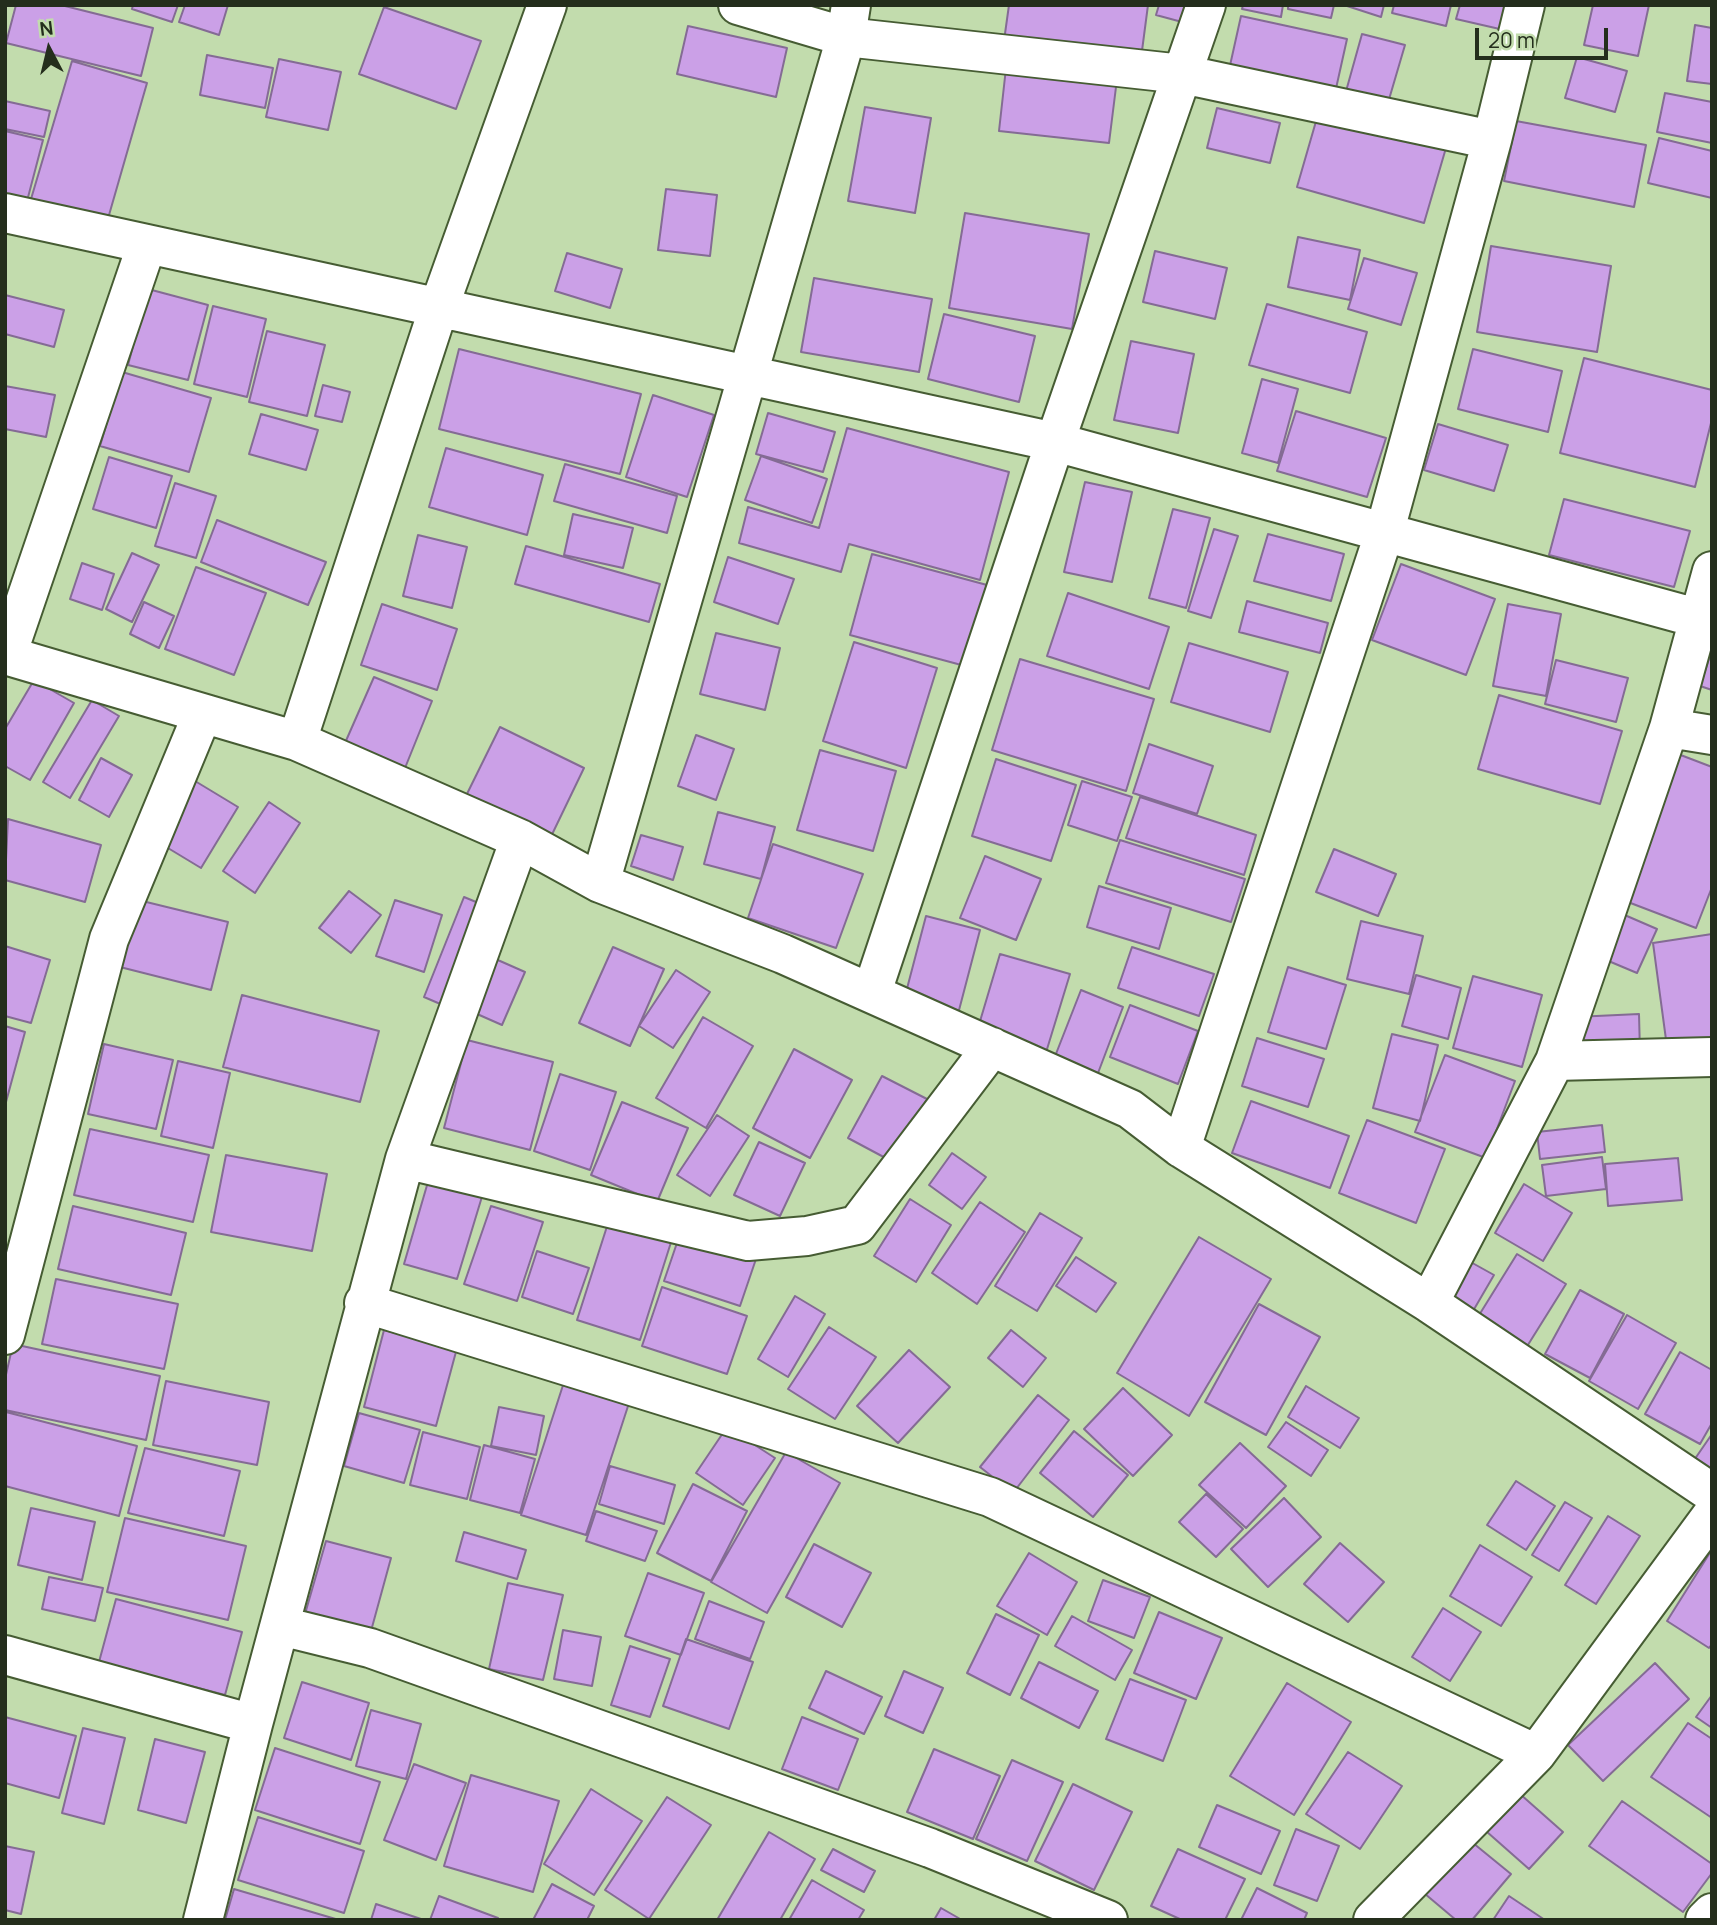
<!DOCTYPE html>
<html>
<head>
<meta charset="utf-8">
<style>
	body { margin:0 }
	#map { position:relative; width:1717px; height:1925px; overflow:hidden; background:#c2dcad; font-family:Manrope,sans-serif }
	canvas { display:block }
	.frame { position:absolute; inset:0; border:7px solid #242e1c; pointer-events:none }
	.north { position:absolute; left:14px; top:14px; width:70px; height:70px; -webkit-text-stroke:5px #c2dcad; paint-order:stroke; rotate:353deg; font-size:19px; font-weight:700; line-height:28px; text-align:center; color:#242e1c }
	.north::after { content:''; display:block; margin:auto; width:24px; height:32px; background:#242e1c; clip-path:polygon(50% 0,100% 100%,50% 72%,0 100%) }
	.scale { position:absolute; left:1475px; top:28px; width:133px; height:32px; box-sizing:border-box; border:4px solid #242e1c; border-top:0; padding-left:9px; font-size:21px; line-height:24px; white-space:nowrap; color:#242e1c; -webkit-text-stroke:5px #c2dcad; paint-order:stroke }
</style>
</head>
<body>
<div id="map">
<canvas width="1717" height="1925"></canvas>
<div class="frame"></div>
<div class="north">N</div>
<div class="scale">20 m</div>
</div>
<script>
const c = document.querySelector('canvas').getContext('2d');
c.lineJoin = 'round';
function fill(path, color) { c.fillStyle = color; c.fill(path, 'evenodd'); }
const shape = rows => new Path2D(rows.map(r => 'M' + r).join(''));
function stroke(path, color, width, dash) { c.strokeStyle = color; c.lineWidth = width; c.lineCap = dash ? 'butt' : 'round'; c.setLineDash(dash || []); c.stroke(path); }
const building = shape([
	[16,5,61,5,153,28,141,76,6,43,16,5],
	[133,5,178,5,172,22,132,9,133,5],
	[185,5,228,5,219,35,179,22,185,5],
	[1009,5,1148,5,1140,66,1003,48,1009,5],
	[1159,5,1187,5,1182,22,1156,15,1159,5],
	[1243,5,1283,5,1281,17,1242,9,1243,5],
	[1288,5,1334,5,1331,18,1288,9,1288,5],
	[1344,5,1384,5,1381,17,1344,5],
	[1394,5,1451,5,1446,26,1392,13,1394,5],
	[1460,5,1510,5,1504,30,1456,19,1460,5],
	[1593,5,1649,5,1638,56,1584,45,1593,5],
	[384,7,481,41,456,109,359,74,384,7],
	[1241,16,1347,39,1333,102,1227,79,1241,16],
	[1695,25,1712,28,1712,84,1687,81,1695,25],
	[688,26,787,48,776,97,677,74,688,26],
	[1362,34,1405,45,1385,113,1343,102,1362,34],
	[207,55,273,68,265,108,200,95,207,55],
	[1577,57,1627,71,1615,112,1565,98,1577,57],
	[279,59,341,72,328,130,266,117,279,59],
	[1007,59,1118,71,1109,143,999,131,1007,59],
	[72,61,147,83,107,222,31,199,72,61],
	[1665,93,1712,102,1712,143,1657,132,1665,93],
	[5,101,50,111,44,137,5,129,5,101],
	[1321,104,1448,141,1424,223,1297,187,1321,104],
	[865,107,931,118,915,213,848,201,865,107],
	[1217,108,1280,123,1270,163,1207,148,1217,108],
	[1516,121,1646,145,1634,207,1504,181,1516,121],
	[5,131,43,140,26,205,5,200,5,131],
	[1659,138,1712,151,1712,198,1648,183,1659,138],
	[666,189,717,195,710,256,658,250,666,189],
	[965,213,1089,234,1072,329,949,308,965,213],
	[1298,237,1360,250,1350,300,1288,287,1298,237],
	[1491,246,1611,266,1597,352,1477,332,1491,246],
	[1155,251,1227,268,1215,319,1143,302,1155,251],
	[567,253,622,269,610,308,555,291,567,253],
	[1364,258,1417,273,1401,325,1348,309,1364,258],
	[814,278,932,299,919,372,801,352,814,278],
	[148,289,208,305,188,380,128,365,148,289],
	[5,295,64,310,54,347,5,334,5,295],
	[1267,304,1367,332,1350,393,1249,365,1267,304],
	[213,306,266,319,247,397,194,384,213,306],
	[944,314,1035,336,1019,402,928,379,944,314],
	[267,331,325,345,307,416,249,402,267,331],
	[1131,341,1194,354,1178,433,1114,420,1131,341],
	[459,349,641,394,620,474,439,429,459,349],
	[1473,349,1562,371,1548,432,1458,409,1473,349],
	[1584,358,1712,390,1712,419,1695,487,1560,453,1584,358],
	[122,372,211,398,189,472,100,446,122,372],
	[1262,379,1298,389,1278,463,1242,453,1262,379],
	[323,385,350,392,342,422,315,416,323,385],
	[5,386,55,395,46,437,5,429,5,386],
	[653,395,714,415,687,497,626,477,653,395],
	[1296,411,1386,438,1367,497,1277,471,1296,411],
	[768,413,835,432,823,472,756,454,768,413],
	[261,414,318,430,306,470,249,454,261,414],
	[1438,424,1508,445,1494,491,1424,470,1438,424],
	[847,428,1009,472,980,580,849,544,841,572,739,543,748,507,819,528,847,428],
	[446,448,543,475,527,535,429,507,446,448],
	[761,456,827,479,812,523,745,500,761,456],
	[109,457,172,476,156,528,93,509,109,457],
	[565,464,677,496,667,533,554,501,565,464],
	[1085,482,1132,492,1112,582,1064,572,1085,482],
	[175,483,216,496,196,558,155,546,175,483],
	[1564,499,1690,531,1674,587,1549,555,1564,499],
	[1173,509,1210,518,1186,608,1149,598,1173,509],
	[573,514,633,528,623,568,564,555,573,514],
	[217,520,326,562,308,605,201,562,217,520],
	[1214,529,1238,536,1211,618,1188,611,1214,529],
	[1268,534,1344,554,1331,601,1254,581,1268,534],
	[418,535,467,547,452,608,403,596,418,535],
	[526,546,660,584,649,622,515,584,526,546],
	[132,553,159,565,132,622,106,609,132,553],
	[872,554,987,585,965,666,850,635,872,554],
	[728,557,794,579,778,624,714,602,728,557],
	[82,563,114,574,102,610,70,599,82,563],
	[1401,564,1495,599,1466,675,1372,640,1401,564],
	[196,567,266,593,234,675,165,649,196,567],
	[1068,593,1169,627,1149,689,1047,656,1068,593],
	[1247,601,1328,623,1320,653,1239,632,1247,601],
	[144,602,174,616,159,648,130,634,144,602],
	[382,604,457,629,437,690,361,665,382,604],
	[1508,604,1561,614,1546,696,1493,686,1508,604],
	[716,633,780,648,765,710,700,694,716,633],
	[854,642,937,668,906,768,823,741,854,642],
	[1189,643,1288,672,1270,732,1171,702,1189,643],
	[1712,650,1712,690,1700,686,1712,650],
	[1020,659,1154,699,1126,791,992,750,1020,659],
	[1556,660,1628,678,1616,722,1545,704,1556,660],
	[374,677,432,701,405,768,345,743,374,677],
	[34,680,74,703,30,780,5,766,5,729,34,680],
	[1499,695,1622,731,1600,804,1478,769,1499,695],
	[92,700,119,716,70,798,43,782,92,700],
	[500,727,584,768,545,849,460,808,500,727],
	[696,735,734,749,716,800,678,786,696,735],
	[1149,744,1213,766,1197,814,1133,793,1149,744],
	[820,750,896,771,873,851,797,830,820,750],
	[1678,754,1712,767,1712,887,1696,928,1620,899,1678,754],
	[101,758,132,775,109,817,79,800,101,758],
	[996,759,1076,785,1051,861,972,836,996,759],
	[195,781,238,807,201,868,158,842,195,781],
	[1082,781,1132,797,1117,841,1068,825,1082,781],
	[1140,797,1256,835,1244,875,1126,838,1140,797],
	[269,802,300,823,255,893,223,871,269,802],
	[718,812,775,827,761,879,704,864,718,812],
	[8,819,101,845,85,902,5,880,8,819],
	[641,835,683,847,673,880,631,866,641,835],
	[1120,840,1245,879,1231,922,1106,883,1120,840],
	[773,844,863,874,836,948,748,918,773,844],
	[1334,849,1396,874,1378,916,1316,892,1334,849],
	[985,856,1041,879,1016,940,960,918,985,856],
	[1099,886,1171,908,1159,949,1087,927,1099,886],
	[349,891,381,915,351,953,319,928,349,891],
	[464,897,493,909,452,1009,424,997,464,897],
	[130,898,228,922,211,990,112,965,130,898],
	[395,900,442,915,424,972,376,956,395,900],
	[1620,913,1657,929,1637,973,1599,957,1620,913],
	[926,916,980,930,958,1014,904,1000,926,916],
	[1361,921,1423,936,1409,994,1347,979,1361,921],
	[1712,934,1712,1041,1667,1047,1653,943,1712,934],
	[5,946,50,960,31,1023,5,1016,5,946],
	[613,947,664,969,630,1046,579,1023,613,947],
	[1132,947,1214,974,1199,1016,1118,988,1132,947],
	[1000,954,1070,974,1044,1059,978,1028,1000,954],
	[491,957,525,972,502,1025,468,1010,491,957],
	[1288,967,1346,985,1326,1049,1268,1032,1288,967],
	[676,970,710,992,673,1048,639,1026,676,970],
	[1416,975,1461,988,1448,1039,1402,1026,1416,975],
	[1473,976,1542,995,1522,1067,1453,1048,1473,976],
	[1081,990,1123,1007,1095,1081,1052,1064,1081,990],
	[242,995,379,1031,360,1102,223,1067,242,995],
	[1130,1005,1198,1031,1178,1084,1110,1057,1130,1005],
	[1639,1014,1640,1053,1576,1055,1575,1017,1639,1014],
	[703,1017,753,1046,706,1128,656,1098,703,1017],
	[5,1026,25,1032,6,1102,5,1102,5,1026],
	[1392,1034,1438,1045,1420,1121,1373,1108,1392,1034],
	[1257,1038,1324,1059,1308,1107,1242,1086,1257,1038],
	[467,1040,553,1062,530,1150,444,1128,467,1040],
	[104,1044,173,1060,156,1129,88,1114,104,1044],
	[794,1049,852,1080,810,1158,753,1128,794,1049],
	[1445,1055,1515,1081,1486,1158,1415,1132,1445,1055],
	[178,1061,230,1073,213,1148,161,1136,178,1061],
	[560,1074,616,1092,590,1170,534,1151,560,1074],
	[882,1076,927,1099,893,1162,848,1138,882,1076],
	[1251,1101,1349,1136,1330,1188,1232,1153,1251,1101],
	[622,1102,688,1128,657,1202,591,1175,622,1102],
	[717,1115,749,1136,710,1196,677,1175,717,1115],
	[1367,1120,1445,1149,1416,1223,1339,1193,1367,1120],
	[1602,1125,1605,1152,1540,1159,1537,1132,1602,1125],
	[90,1129,209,1155,193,1222,74,1195,90,1129],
	[759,1142,805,1163,780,1216,734,1195,759,1142],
	[952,1153,986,1177,962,1209,929,1185,952,1153],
	[226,1155,327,1174,312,1251,211,1232,226,1155],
	[1602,1157,1606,1189,1546,1196,1542,1165,1602,1157],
	[1678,1158,1682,1200,1608,1206,1605,1164,1678,1158],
	[430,1175,484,1190,457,1279,404,1264,430,1175],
	[1524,1184,1572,1213,1543,1261,1495,1233,1524,1184],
	[910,1199,951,1225,916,1282,874,1256,910,1199],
	[980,1202,1025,1232,977,1304,932,1273,980,1202],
	[73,1206,186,1233,171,1295,58,1269,73,1206],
	[491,1206,543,1222,517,1301,464,1284,491,1206],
	[1040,1213,1082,1238,1037,1311,995,1286,1040,1213],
	[610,1217,673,1236,640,1340,577,1320,610,1217],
	[680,1234,756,1259,740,1306,664,1281,680,1234],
	[1199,1237,1271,1279,1189,1416,1117,1373,1199,1237],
	[537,1251,589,1268,573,1314,522,1297,537,1251],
	[1517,1254,1566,1284,1526,1348,1476,1320,1517,1254],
	[1076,1257,1116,1283,1096,1312,1056,1286,1076,1257],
	[1467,1260,1494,1275,1466,1323,1441,1304,1467,1260],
	[56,1279,178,1304,164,1369,42,1344,56,1279],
	[662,1287,747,1316,727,1374,642,1346,662,1287],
	[1580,1290,1624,1314,1590,1378,1545,1354,1580,1290],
	[795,1296,825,1314,788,1377,758,1359,795,1296],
	[1259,1304,1320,1337,1266,1435,1205,1402,1259,1304],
	[1627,1315,1676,1343,1638,1409,1589,1381,1627,1315],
	[829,1327,876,1357,835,1419,788,1389,829,1327],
	[384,1330,457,1348,436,1426,364,1407,384,1330],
	[1011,1330,1046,1358,1023,1387,988,1358,1011,1330],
	[13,1344,160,1376,146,1440,5,1410,5,1379,13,1344],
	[909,1350,950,1387,898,1443,857,1406,909,1350],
	[1680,1352,1712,1370,1712,1423,1700,1444,1645,1414,1680,1352],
	[565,1379,630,1400,586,1535,521,1515,565,1379],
	[166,1381,269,1402,257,1465,153,1445,166,1381],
	[1306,1386,1359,1418,1340,1448,1288,1417,1306,1386],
	[1123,1388,1172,1435,1133,1476,1084,1429,1123,1388],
	[1038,1395,1069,1420,1013,1493,980,1467,1038,1395],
	[499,1407,544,1416,536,1455,491,1446,499,1407],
	[6,1412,137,1446,119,1516,5,1486,6,1412],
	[359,1413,420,1430,404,1483,344,1466,359,1413],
	[1286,1422,1328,1450,1311,1476,1268,1447,1286,1422],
	[727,1427,775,1458,743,1505,696,1473,727,1427],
	[1074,1431,1128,1475,1093,1517,1040,1473,1074,1431],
	[423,1432,480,1447,467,1499,410,1485,423,1432],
	[1712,1434,1712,1480,1690,1466,1712,1434],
	[1240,1443,1286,1486,1246,1528,1199,1485,1240,1443],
	[484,1445,535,1459,520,1513,470,1500,484,1445],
	[145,1448,240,1471,224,1536,128,1513,145,1448],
	[786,1452,840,1483,767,1613,711,1582,786,1452],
	[610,1466,675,1485,664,1524,599,1504,610,1466],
	[1516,1481,1555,1506,1526,1550,1487,1525,1516,1481],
	[693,1484,747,1511,711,1581,657,1553,693,1484],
	[1206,1494,1243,1529,1216,1557,1179,1522,1206,1494],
	[1284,1498,1321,1537,1268,1587,1231,1549,1284,1498],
	[1565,1502,1592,1518,1559,1571,1532,1555,1565,1502],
	[31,1508,95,1522,82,1580,18,1565,31,1508],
	[596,1511,657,1531,645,1561,586,1541,596,1511],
	[1608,1516,1640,1536,1596,1604,1565,1585,1608,1516],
	[125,1518,246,1546,228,1620,107,1592,125,1518],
	[464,1532,526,1550,517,1579,456,1561,464,1532],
	[326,1541,391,1558,371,1631,305,1614,326,1541],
	[1340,1543,1384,1582,1348,1622,1304,1584,1340,1543],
	[814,1544,871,1573,842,1627,786,1597,814,1544],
	[1480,1545,1532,1577,1501,1626,1450,1596,1480,1545],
	[1711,1551,1712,1644,1709,1648,1667,1621,1711,1551],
	[1029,1553,1077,1582,1047,1635,997,1606,1029,1553],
	[648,1573,704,1593,681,1655,625,1636,648,1573],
	[49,1577,103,1588,95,1621,42,1609,49,1577],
	[1103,1580,1150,1597,1134,1638,1088,1621,1103,1580],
	[508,1583,563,1595,543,1680,489,1669,508,1583],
	[116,1599,242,1632,225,1695,99,1662,116,1599],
	[709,1601,764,1622,750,1659,695,1639,709,1601],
	[1443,1608,1481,1632,1450,1681,1412,1657,1443,1608],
	[1159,1612,1222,1638,1196,1699,1134,1673,1159,1612],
	[996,1614,1039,1635,1010,1695,967,1673,996,1614],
	[1072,1616,1132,1650,1115,1680,1055,1646,1072,1616],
	[563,1630,601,1637,592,1686,554,1679,563,1630],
	[686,1639,753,1662,729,1729,663,1706,686,1639],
	[630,1646,670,1659,650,1717,611,1705,630,1646],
	[1039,1662,1098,1691,1079,1728,1021,1698,1039,1662],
	[1655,1663,1689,1699,1603,1781,1568,1745,1655,1663],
	[826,1671,882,1697,864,1734,809,1708,826,1671],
	[904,1671,943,1688,923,1733,885,1716,904,1671],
	[1130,1679,1186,1700,1163,1761,1106,1739,1130,1679],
	[302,1682,369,1703,351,1760,284,1738,302,1682],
	[1287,1683,1351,1722,1294,1815,1230,1776,1287,1683],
	[1712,1695,1712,1728,1696,1717,1712,1695],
	[371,1710,421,1724,406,1779,356,1766,371,1710],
	[5,1717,76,1736,59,1798,5,1783,5,1717],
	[802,1717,858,1739,838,1790,782,1769,802,1717],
	[1688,1723,1712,1739,1712,1818,1651,1777,1688,1723],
	[83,1728,125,1738,104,1824,62,1813,83,1728],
	[155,1739,205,1752,186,1823,138,1810,155,1739],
	[275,1748,380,1782,360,1844,255,1810,275,1748],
	[934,1749,1000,1776,973,1839,907,1812,934,1749],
	[1348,1752,1402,1786,1360,1849,1306,1814,1348,1752],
	[1012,1760,1063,1782,1027,1861,976,1839,1012,1760],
	[414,1764,466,1783,436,1860,384,1840,414,1764],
	[471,1775,559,1801,533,1892,444,1866,471,1775],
	[1073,1784,1132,1812,1094,1890,1035,1861,1073,1784],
	[1511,1786,1563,1832,1529,1869,1478,1824,1511,1786],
	[591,1789,642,1821,594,1895,544,1864,591,1789],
	[667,1797,711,1825,649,1919,605,1890,667,1797],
	[1622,1801,1712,1864,1712,1873,1683,1912,1589,1846,1622,1801],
	[1217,1805,1280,1831,1261,1874,1199,1847,1217,1805],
	[258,1817,364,1851,344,1913,238,1880,258,1817],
	[1296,1829,1339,1846,1317,1901,1274,1885,1296,1829],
	[769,1832,815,1859,780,1920,717,1920,769,1832],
	[1462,1834,1511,1874,1472,1920,1456,1920,1418,1888,1462,1834],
	[5,1846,34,1852,21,1914,5,1910,5,1846],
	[833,1849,875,1871,864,1892,821,1870,833,1849],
	[1178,1849,1245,1879,1225,1920,1182,1920,1151,1906,1178,1849],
	[812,1880,864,1910,858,1920,789,1920,812,1880],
	[552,1884,594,1906,587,1920,533,1920,552,1884],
	[1257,1888,1307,1913,1304,1920,1241,1920,1257,1888],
	[234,1889,339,1920,225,1920,234,1889],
	[439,1896,498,1918,498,1920,430,1920,439,1896],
	[1509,1896,1545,1920,1493,1920,1509,1896],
	[376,1904,421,1919,421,1920,371,1920,376,1904],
	[941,1908,962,1920,934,1920,941,1908]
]);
fill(building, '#cba0e7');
stroke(building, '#846b94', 2);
const minor = shape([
	[851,5,846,37,1182,74,1492,140,1384,534,1181,1148],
	[1492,140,1525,5],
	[5,213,1055,442,1697,618],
	[5,655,297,741,520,839,600,883,783,954,1130,1109,1181,1148,1429,1303,1712,1493],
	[7,655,147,244],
	[1669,728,1712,735],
	[297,741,439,307,547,5],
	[600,883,846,37,738,5],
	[872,992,1055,442,1206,5],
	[1555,1061,1712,1057],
	[405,1159,748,1241,807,1236,857,1225,992,1047],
	[364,1303,990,1497,1536,1754,1373,1920],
	[1429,1303,1555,1061,1669,728,1712,571],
	[5,1335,109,939,202,715],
	[281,1626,370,1648,930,1848,1108,1920],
	[5,1655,253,1724,405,1159,520,839],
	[1536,1754,1712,1515],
	[203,1920,253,1724],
	[1705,1920,1712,1913]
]);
stroke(minor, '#465c33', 42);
stroke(minor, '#fff', 38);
</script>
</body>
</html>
